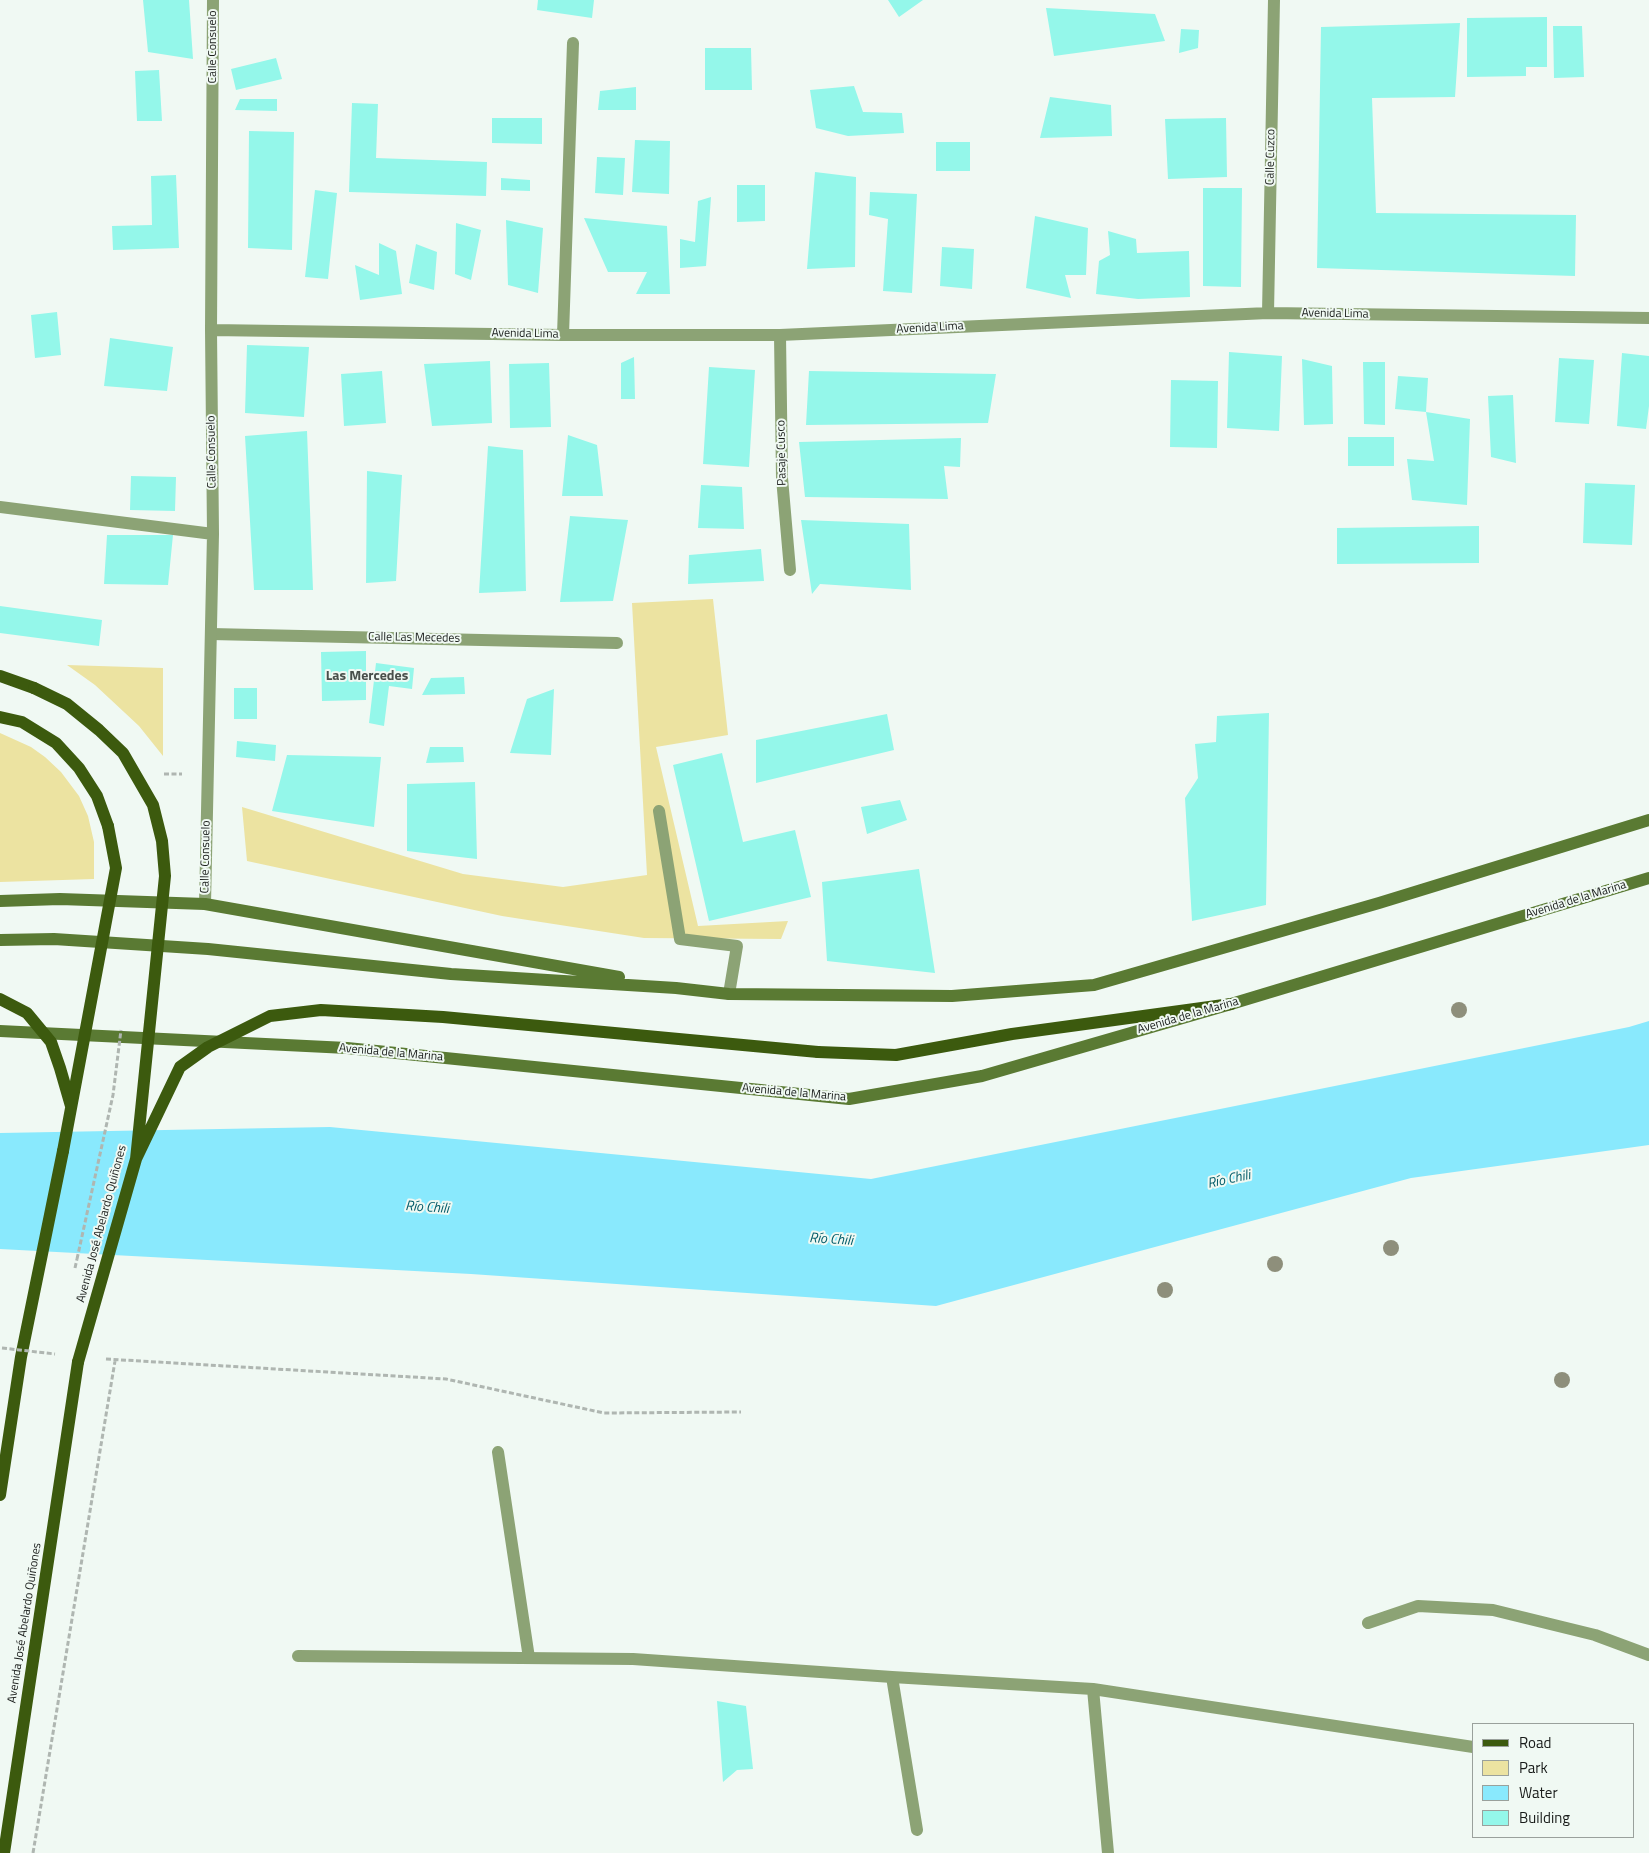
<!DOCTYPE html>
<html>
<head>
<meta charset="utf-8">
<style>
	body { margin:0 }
	#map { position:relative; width:1649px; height:1853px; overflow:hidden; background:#f0f9f3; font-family:"Titillium Web",sans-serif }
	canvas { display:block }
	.legend { position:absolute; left:1472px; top:1723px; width:162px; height:115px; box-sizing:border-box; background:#f0f9f3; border:1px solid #9aa19c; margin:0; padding:6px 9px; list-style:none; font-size:15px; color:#191c1a }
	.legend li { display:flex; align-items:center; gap:10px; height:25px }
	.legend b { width:25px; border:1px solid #9aa19c }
</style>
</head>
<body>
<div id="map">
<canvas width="1649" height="1853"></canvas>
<ul class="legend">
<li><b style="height:6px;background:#3c5a0e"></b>Road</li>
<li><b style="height:14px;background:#ece3a1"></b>Park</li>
<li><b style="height:14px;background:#89e9fd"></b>Water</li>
<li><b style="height:14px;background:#94f7ea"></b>Building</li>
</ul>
</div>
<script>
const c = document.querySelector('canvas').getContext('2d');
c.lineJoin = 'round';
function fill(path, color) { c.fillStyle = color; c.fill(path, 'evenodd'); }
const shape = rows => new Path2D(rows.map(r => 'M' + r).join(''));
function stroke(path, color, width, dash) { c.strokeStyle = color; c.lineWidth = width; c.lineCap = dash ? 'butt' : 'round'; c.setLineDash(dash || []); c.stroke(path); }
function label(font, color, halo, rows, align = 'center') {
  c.font = font + ' "Titillium Web",sans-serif'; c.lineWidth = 4; c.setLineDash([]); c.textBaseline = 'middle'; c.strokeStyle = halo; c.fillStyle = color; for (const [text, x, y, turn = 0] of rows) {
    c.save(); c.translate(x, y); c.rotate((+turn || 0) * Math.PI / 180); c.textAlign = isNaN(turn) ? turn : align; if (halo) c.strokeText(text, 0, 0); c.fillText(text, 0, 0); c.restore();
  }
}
fill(shape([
	[713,599,728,735,656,747,698,926,788,921,781,939,644,938,502,916,247,861,242,807,463,874,563,887,647,875,632,603],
	[67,665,163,668,163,756,139,726,95,685],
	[0,733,31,747,45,757,61,772,79,796,88,816,94,842,94,879,0,882]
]), '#ece3a1');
fill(shape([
	[1649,1021,1649,1145,1411,1178,936,1306,471,1274,0,1249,0,1133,330,1127,871,1179,1629,1027]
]), '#89e9fd');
fill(shape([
	[143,0,189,0,193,59,148,52],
	[538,0,594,0,592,18,537,10],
	[888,0,923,0,899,17],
	[1046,8,1155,14,1165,41,1054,56],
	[1547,17,1547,67,1526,67,1526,76,1467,77,1467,18],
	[1460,23,1455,97,1372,98,1376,213,1576,215,1575,276,1317,268,1321,27],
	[1553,26,1582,26,1584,77,1554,78],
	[1181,29,1199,30,1198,48,1179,53],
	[705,48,751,48,752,90,705,90],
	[276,58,282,79,236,90,231,69],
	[159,70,162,121,137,121,135,71],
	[854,86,863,112,902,113,904,133,848,136,816,128,810,90],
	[636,87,636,110,598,110,600,91],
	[1050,97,1111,105,1112,136,1040,138],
	[240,99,277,99,277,111,235,110],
	[352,103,378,104,376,158,487,162,486,196,349,192],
	[492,118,542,118,542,144,492,143],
	[1226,118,1227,177,1168,179,1165,119],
	[249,131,294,132,292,250,248,248],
	[635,140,670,141,669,194,632,192],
	[936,142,970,142,970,171,936,171],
	[597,157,625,158,623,195,595,193],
	[815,172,856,177,855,267,807,269],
	[176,175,179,248,113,250,112,226,152,225,151,176],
	[501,178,530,180,530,191,501,190],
	[737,185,765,185,765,221,737,222],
	[1203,188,1242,188,1241,287,1203,286],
	[315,190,337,193,328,279,305,277],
	[870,192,917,194,912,293,883,291,888,219,869,215],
	[711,197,706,266,680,268,680,239,695,242,698,201],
	[1035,216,1088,228,1086,275,1065,275,1071,298,1026,288],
	[584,218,667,226,670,294,636,294,647,272,608,272],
	[506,220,543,228,538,293,508,285],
	[456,223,481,230,471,280,455,274],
	[1108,231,1136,239,1137,253,1189,251,1190,297,1138,299,1096,294,1099,261,1110,255],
	[379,243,396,251,402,294,360,300,355,265,379,275],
	[416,244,437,252,434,290,409,283],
	[942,247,974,249,972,289,940,286],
	[57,312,61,355,35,358,31,315],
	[110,338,173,347,167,391,104,386],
	[247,345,309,347,304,417,245,413],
	[1229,352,1282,356,1279,431,1227,428],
	[1622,353,1649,356,1649,406,1646,429,1617,426],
	[634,357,635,399,621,399,621,363],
	[1559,358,1594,360,1589,424,1555,422],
	[1302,359,1332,366,1333,424,1304,425],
	[490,361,492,423,432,426,424,364],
	[1363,362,1385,362,1385,425,1364,424],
	[549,363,551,427,510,428,509,364],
	[709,367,755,370,749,467,703,464],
	[382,371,386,423,344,426,341,374],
	[809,371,996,374,988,423,806,425],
	[1398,376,1428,378,1426,412,1395,409],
	[1171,380,1218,381,1217,448,1170,447],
	[1513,395,1516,463,1491,457,1488,396],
	[1426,412,1470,419,1467,505,1412,500,1407,459,1434,461],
	[307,431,313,590,254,590,245,436],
	[568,435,597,445,603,496,562,496],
	[1348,437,1394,437,1394,466,1348,466],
	[961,438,960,467,944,466,948,499,805,497,799,442],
	[488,446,523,450,526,591,479,593],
	[367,471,402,475,396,581,366,583],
	[131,476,176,477,175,511,130,510],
	[1585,483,1635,485,1632,545,1583,543],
	[701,485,742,487,744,529,698,528],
	[570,516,628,520,613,601,560,602],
	[801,520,909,524,911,590,820,584,812,594],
	[1479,526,1479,563,1337,564,1337,528],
	[107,535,173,535,168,585,104,584],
	[761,549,764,581,688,584,689,555],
	[0,606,102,620,99,646,0,633],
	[366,651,366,700,322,701,321,652],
	[376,663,414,668,412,689,389,686,384,726,369,723],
	[464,677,465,694,422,695,431,678],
	[234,688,257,688,257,719,234,719],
	[554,689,551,755,510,753,527,699],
	[1269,713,1266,905,1192,921,1185,798,1198,778,1195,744,1216,742,1217,716],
	[887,714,894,750,756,783,756,740],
	[237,741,276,745,275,761,236,757],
	[430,747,463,747,464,762,426,763],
	[722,753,743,842,795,830,811,897,709,921,673,765],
	[287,755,381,757,374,827,272,811],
	[475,782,477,859,407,851,407,784],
	[900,800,907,820,867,834,861,807],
	[919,869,935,973,827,961,822,882],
	[717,1701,746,1706,753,1769,737,1770,723,1782]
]), '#94f7ea');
stroke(shape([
	[164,774,182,774],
	[75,1268,77,1259],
	[106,1359,446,1379,604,1413,741,1412],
	[33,1853,115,1361]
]), '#afb6b1', 3, [5, 2.5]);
stroke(shape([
	[780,335,782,478,790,570],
	[211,634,617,643],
	[659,811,680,939,737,946,729,994]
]), '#8ca375', 12);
stroke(shape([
	[1268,313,1274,0],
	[211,330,563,335,780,335,1268,313,1649,318],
	[563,335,573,43],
	[0,507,213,534],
	[205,904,213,534,211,330,213,0],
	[498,1452,529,1658],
	[1368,1623,1418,1606,1493,1610,1595,1635,1649,1655],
	[298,1656,633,1659,892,1677,1093,1689,1473,1747],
	[892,1677,917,1830],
	[1093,1689,1108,1853]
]), '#8ca375', 12);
stroke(shape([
	[0,901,60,899,205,904,619,977],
	[0,940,54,939,208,949,451,974,676,988,729,994,952,996,1094,985,1379,903,1649,820],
	[0,1031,347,1048,849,1099,982,1076,1231,1004,1649,878]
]), '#5a7a33', 12);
stroke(shape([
	[0,676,34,688],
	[0,717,22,722,56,743,79,768,97,796,108,826],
	[818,1052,896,1055,1012,1034,1231,1004],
	[0,1495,21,1357,63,1151],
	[4,1853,78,1362]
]), '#3c5a0e', 12);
stroke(shape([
	[77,1259,113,1095,121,1030],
	[2,1348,55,1354]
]), '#afb6b1', 3, [5, 2.5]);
stroke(shape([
	[34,688,67,704,99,730,123,753,153,805,162,841,165,876,136,1159,78,1362],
	[0,999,27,1013,51,1042,60,1068,71,1106],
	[63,1151,116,868,108,826],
	[136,1159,180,1067,208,1047,270,1016,321,1010,443,1017,818,1052]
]), '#3c5a0e', 12);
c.fillStyle = '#8e8f7b';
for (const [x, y] of [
	[1459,1010],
	[1391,1248],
	[1275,1264],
	[1165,1290],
	[1562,1380]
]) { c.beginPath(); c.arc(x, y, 8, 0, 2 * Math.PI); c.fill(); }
label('12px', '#191c1a', '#f0f9f3', [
	["Calle Consuelo",213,47,-90],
	["Calle Cuzco",1271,157,-89],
	["Avenida Lima",1335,314,1],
	["Avenida Lima",930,328,-3],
	["Avenida Lima",525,334,1],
	["Calle Consuelo",212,452,-91],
	["Pasaje Cusco",782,453,-91],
	["Calle Las Mecedes",414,638,1],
	["Calle Consuelo",206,857,-89],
	["Avenida de la Marina",1576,900,-17],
	["Avenida de la Marina",1188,1016,-16],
	["Avenida de la Marina",391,1053,5],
	["Avenida de la Marina",794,1093,5],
	["Avenida José Abelardo Quiñones",102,1224,-75],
	["Avenida José Abelardo Quiñones",25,1623,-81]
]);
label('bold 14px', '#484f4b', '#f0f9f3', [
	["Las Mercedes",367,677]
]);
label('italic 14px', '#015a68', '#f0f9f3', [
	["Río Chili",1229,1180,-12],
	["Río Chili",427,1208,4],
	["Río Chili",831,1240,4]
]);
</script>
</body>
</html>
